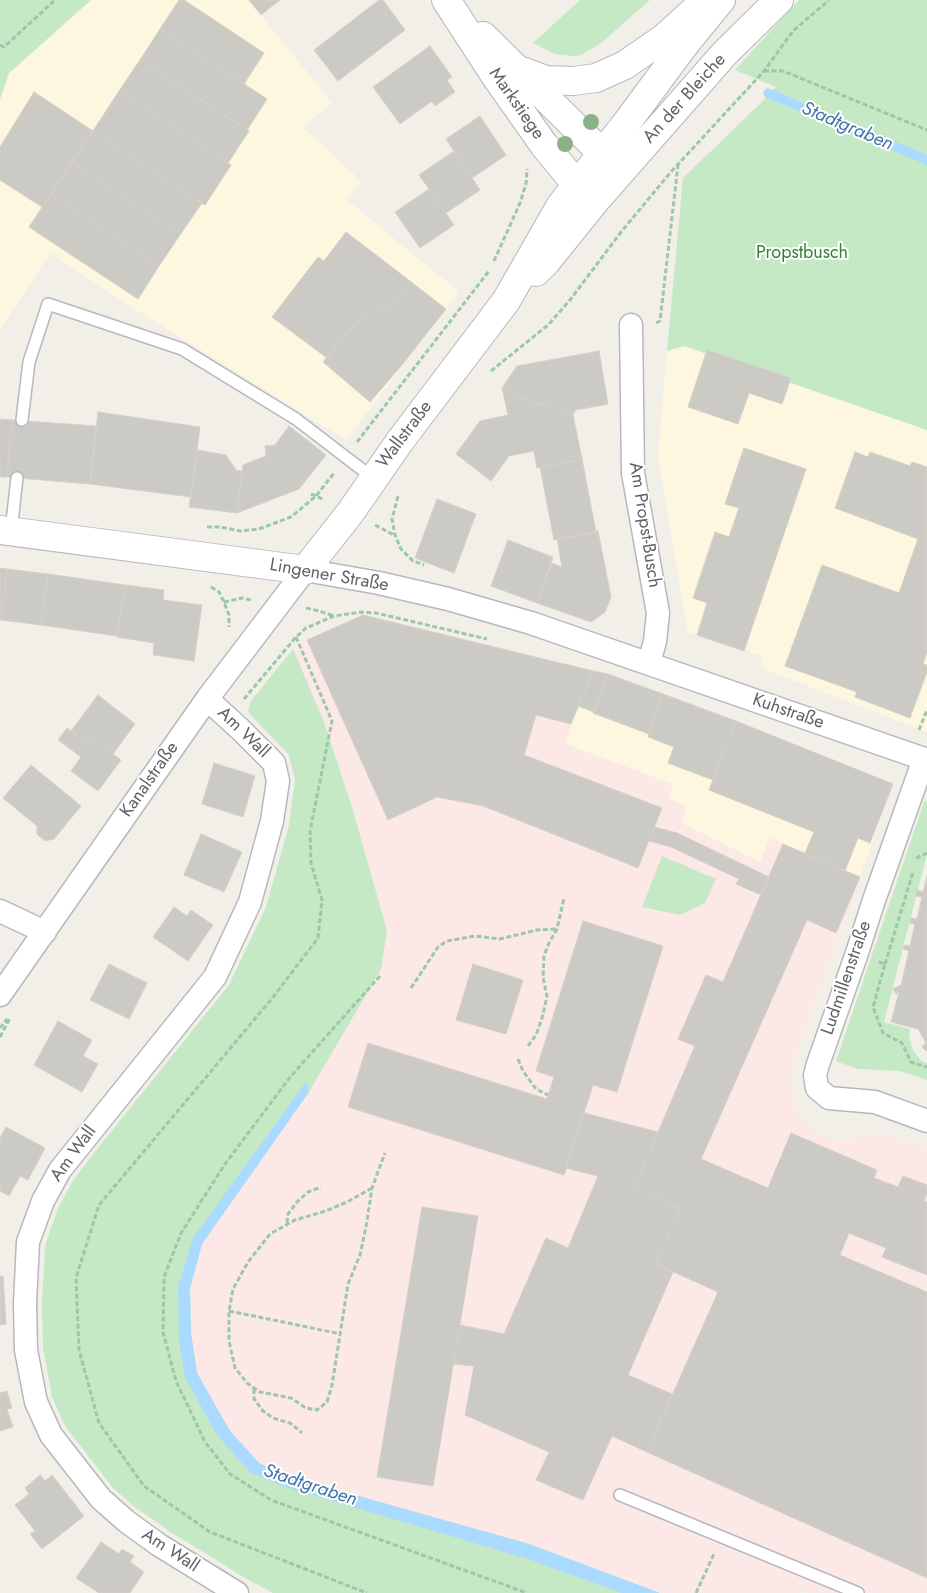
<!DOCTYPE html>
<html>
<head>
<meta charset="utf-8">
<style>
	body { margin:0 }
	canvas { display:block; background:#f1efe8 }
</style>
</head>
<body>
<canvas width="927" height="1593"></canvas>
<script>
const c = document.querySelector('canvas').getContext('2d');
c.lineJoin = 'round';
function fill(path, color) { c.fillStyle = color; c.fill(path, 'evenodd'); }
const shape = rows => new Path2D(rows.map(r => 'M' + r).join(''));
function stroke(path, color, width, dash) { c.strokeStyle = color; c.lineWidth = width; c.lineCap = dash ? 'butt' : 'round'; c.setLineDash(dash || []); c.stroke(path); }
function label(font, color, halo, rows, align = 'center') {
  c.font = font + ' Jost,sans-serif'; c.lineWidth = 4; c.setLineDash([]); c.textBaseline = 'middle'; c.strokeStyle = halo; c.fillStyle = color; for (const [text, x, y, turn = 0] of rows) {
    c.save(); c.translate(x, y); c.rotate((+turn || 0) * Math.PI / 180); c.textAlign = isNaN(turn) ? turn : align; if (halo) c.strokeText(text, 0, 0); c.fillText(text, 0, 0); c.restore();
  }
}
fill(shape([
	[91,0,249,0,332,103,303,127,362,182,346,199,459,292,346,440,132,307,50,253,0,331,0,99,9,74],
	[684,346,927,430,927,732,764,669,759,655,688,632,658,457,667,351],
	[593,671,608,674,736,721,893,784,860,877,770,839,760,862,681,823,668,798,672,784,566,744,571,724]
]), '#fef7e0');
fill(shape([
	[363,615,593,671,571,724,566,744,673,784,668,798,687,806,681,823,760,862,770,838,860,877,794,1058,791,1078,791,1094,796,1109,804,1122,813,1130,833,1140,849,1139,873,1134,888,1134,927,1148,927,1593,811,1593,801,1589,799,1593,660,1593,529,1544,284,1475,259,1463,230,1431,197,1373,191,1333,190,1288,202,1244,309,1092,381,969,387,931,324,722,293,649,307,640]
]), '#fce8e6');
fill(shape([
	[0,0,91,0,9,73,0,99],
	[580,0,650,0,600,44,581,55,574,56,555,54,533,43],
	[799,0,927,0,927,430,684,346,667,351,683,178,764,100,768,93,776,87,735,70],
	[293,649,324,722,352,807,387,931,381,969,309,1092,202,1244,190,1288,191,1333,197,1373,230,1431,259,1463,284,1475,529,1544,660,1593,273,1593,247,1579,169,1531,136,1508,113,1488,65,1426,52,1397,43,1348,42,1303,45,1246,58,1208,74,1179,94,1153,229,985,266,907,289,825,295,780,289,755,248,712,251,701],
	[927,800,927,854,884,1022,910,1029,909,1035,913,1051,923,1062,927,1063,927,1080,900,1071,858,1069,836,1061,924,802],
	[662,856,716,879,705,903,680,915,642,907]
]), '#c5e8c5');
fill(shape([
	[306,1082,309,1092,202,1244,190,1288,191,1333,197,1373,230,1431,259,1463,284,1475,529,1544,660,1593,622,1593,525,1558,282,1486,250,1472,217,1435,185,1377,179,1339,178,1287,193,1238]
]), '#aadaff');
stroke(shape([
	[768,93,927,160]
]), '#aadaff', 9);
const building = shape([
	[179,0,184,0,264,53,244,84,160,29,179,0],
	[249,0,280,0,261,15,249,0],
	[379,0,383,0,405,30,338,81,314,50,379,0],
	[160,29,267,99,247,130,140,60,160,29],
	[430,46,452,77,447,80,455,92,435,106,432,101,400,124,373,87,430,46],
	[140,60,249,131,228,163,119,91,140,60],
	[119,91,231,165,205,205,93,131,119,91],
	[34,92,93,131,42,207,0,180,0,147,34,92],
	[480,116,506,155,472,178,446,139,480,116],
	[93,131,202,203,180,235,72,163,93,131],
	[454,151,480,190,446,213,419,175,454,151],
	[72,163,180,235,159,266,51,194,72,163],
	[429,189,454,225,420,248,395,212,429,189],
	[51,194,159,266,138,299,29,227,51,194],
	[346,232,410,281,387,311,374,301,327,358,272,317,318,257,324,261,346,232],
	[410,281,446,309,402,365,370,402,323,362,374,301,387,311,410,281],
	[707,350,791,378,782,404,749,393,738,424,688,407,707,350],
	[599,351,608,404,576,410,573,415,544,403,536,404,502,388,517,366,599,351],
	[502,388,536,404,544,403,573,415,582,459,537,468,534,451,509,456,491,481,456,454,480,421,508,415,502,388],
	[98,412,200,427,191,497,90,484,98,412],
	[0,419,12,420,7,477,0,477,0,419],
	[12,420,96,426,90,484,7,477,12,420],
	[289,426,326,455,299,489,266,456,265,446,275,445,289,426],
	[744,448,806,469,744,651,697,635,707,603,693,598,715,532,729,537,739,508,725,504,744,448],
	[197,450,226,455,236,470,242,471,237,513,189,507,197,450],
	[855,452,868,457,870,452,910,466,912,462,927,467,927,652,923,664,927,665,927,672,910,718,855,697,857,692,785,666,822,565,899,593,918,539,835,508,855,452],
	[266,456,299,489,237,513,243,465,266,456],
	[582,459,596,532,554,540,540,467,582,459],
	[437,499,476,514,454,573,415,558,437,499],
	[598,531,611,597,605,612,591,622,537,603,552,563,562,567,557,539,598,531],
	[508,540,553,557,537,603,491,586,508,540],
	[0,568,7,569,1,620,0,620,0,568],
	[7,569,48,574,41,625,1,620,7,569],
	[48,574,125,585,117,636,41,625,48,574],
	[125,585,164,590,163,600,202,605,194,661,153,655,154,643,117,637,125,585],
	[363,615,593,671,571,724,536,715,524,755,662,808,638,868,483,806,437,797,388,820,307,640,363,615],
	[593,671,608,674,594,712,578,706,593,671],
	[608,674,663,694,649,734,593,713,608,674],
	[663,694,736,721,713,780,668,763,674,747,648,737,663,694],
	[98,695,135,724,113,754,94,740,90,745,71,731,98,695],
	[736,721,893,784,870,843,858,838,845,871,805,853,814,832,709,790,736,721],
	[67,728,90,745,94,740,121,760,98,791,71,771,81,757,58,740,67,728],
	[214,763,255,776,243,817,202,804,214,763],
	[31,765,81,806,54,839,45,841,37,834,37,826,3,798,31,765],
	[654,827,677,833,769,877,761,895,736,884,739,879,671,847,649,841,654,827],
	[201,834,242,852,224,892,184,875,201,834],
	[783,844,860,877,836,933,807,920,701,1159,768,1188,791,1133,877,1170,874,1178,898,1187,903,1176,927,1185,927,1194,924,1201,927,1202,927,1275,882,1257,886,1248,849,1233,840,1255,927,1292,927,1578,647,1452,718,1292,656,1264,680,1208,634,1188,695,1046,678,1039,706,975,723,982,783,844],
	[927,876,927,1050,926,1051,922,1047,926,1043,918,1029,891,1022,899,992,896,994,893,989,901,985,909,951,903,949,905,945,910,946,915,924,910,923,911,918,917,919,922,897,916,896,917,890,923,892,927,876],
	[174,907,187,916,191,910,213,925,188,961,153,937,174,907],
	[583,921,663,946,617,1092,593,1085,564,1175,348,1107,368,1043,547,1099,554,1077,536,1071,583,921],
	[109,964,147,983,129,1019,90,1000,109,964],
	[473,964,523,980,506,1034,456,1020,473,964],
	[58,1021,92,1040,83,1056,98,1064,82,1092,34,1065,58,1021],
	[584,1113,658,1132,634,1188,680,1208,656,1264,673,1272,628,1375,672,1394,647,1452,612,1436,583,1500,536,1480,549,1452,465,1415,474,1366,453,1364,460,1325,504,1334,546,1238,568,1248,598,1176,566,1168,584,1113],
	[6,1127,45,1148,28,1180,20,1176,9,1196,0,1191,0,1138,6,1127],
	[422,1207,478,1216,433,1486,377,1477,422,1207],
	[0,1276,3,1276,6,1324,0,1325,0,1276],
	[7,1391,12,1408,7,1409,13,1427,0,1431,0,1393,7,1391],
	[40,1475,45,1481,52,1475,84,1516,42,1549,30,1534,35,1531,15,1505,29,1494,25,1488,40,1475],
	[101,1542,119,1554,122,1549,134,1556,130,1562,144,1572,130,1593,99,1593,76,1578,101,1542]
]);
fill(building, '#cccac5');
stroke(building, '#d6d1c6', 1);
const service = shape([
	[22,420,29,362,48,304,182,349,296,419,373,478],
	[11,531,17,478],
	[620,1495,858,1593]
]);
const minor = shape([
	[631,325,633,473,658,613,655,641,649,663],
	[207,699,240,729,274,763,278,781,272,821,250,902,215,977,60,1170,43,1201,28,1242,25,1303,26,1350,36,1402,51,1435,101,1499,126,1521,159,1545,237,1593],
	[924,759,873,903,857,953,818,1064,815,1075,817,1088,829,1098,875,1102,927,1121],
	[0,911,45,932],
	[0,995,207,699,305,570,379,583,448,599,531,623,927,760]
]);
const tertiary = shape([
	[446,0,496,77,544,145,576,184,590,196],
	[483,36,615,166],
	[522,71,546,80,573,81,596,78,625,65,664,38,697,8],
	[536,272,546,262,595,201,725,53,779,0],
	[0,530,305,570,350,513,400,441,506,301,561,205,625,125,685,44,721,0]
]);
stroke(service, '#b5b8bc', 14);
stroke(minor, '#b5b8bc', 25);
stroke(tertiary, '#b5b8bc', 30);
stroke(shape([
	[0,45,4,47,55,0],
	[764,71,783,71,927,130],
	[494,261,520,203,526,184,527,169],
	[656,323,660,321,678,165],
	[491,371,548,325,570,300,621,232,670,173,764,71,793,31,829,0],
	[357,442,489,271],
	[311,494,325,500],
	[398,496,392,519,395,535,401,549,413,561,424,565],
	[375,525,394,535],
	[207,527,220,527,241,531,259,529,291,517,316,496,334,473],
	[211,587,219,592,224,602,229,615,229,627],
	[224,602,242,598,251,600],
	[306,608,319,611,334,616],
	[296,637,332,721,310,831,311,863,322,900,318,938,274,996,99,1205,76,1278,79,1350,99,1423,144,1486,210,1532,367,1593],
	[244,699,296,637,306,628,334,616,361,612,376,613,487,639],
	[919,730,927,710],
	[917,859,918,857,927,853],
	[879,962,885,964,873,1007,883,1033,902,1043,911,1062,927,1067],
	[885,964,913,872],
	[380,976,291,1076,225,1164,181,1233,164,1277,163,1332,176,1381,205,1442,230,1474,271,1500,527,1593],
	[411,988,438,947,447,941,475,936,500,939,537,930,557,929],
	[0,1028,7,1019],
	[0,1037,10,1018],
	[528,1046,536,1035,542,1018,547,997,543,977,544,956,549,943,557,929,564,898],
	[518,1059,523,1071,536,1089,548,1095],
	[372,1188,347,1202,326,1211,295,1220,270,1234,248,1262,233,1289,229,1311,229,1341,235,1368,247,1383,260,1392,291,1398,306,1408,317,1410,327,1402,332,1385,348,1284,360,1255,366,1227,372,1188,385,1153],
	[287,1223,288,1214,297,1202,308,1192,321,1187],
	[229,1311,341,1334],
	[254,1389,254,1399,263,1411,273,1418,290,1423,302,1433],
	[696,1593,714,1554]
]), '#9cc7a9', 3, [5, 2.5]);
stroke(service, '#fff', 11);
stroke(minor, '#fff', 22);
stroke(tertiary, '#fff', 28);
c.fillStyle = '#89b387';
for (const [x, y] of [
	[591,122],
	[565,144]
]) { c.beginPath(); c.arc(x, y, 8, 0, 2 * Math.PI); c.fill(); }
label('18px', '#5f6368', '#fff', [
	["An der Bleiche",685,99,-48],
	["Markstiege",516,104,55],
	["Wallstraße",405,435,-53],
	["Am Propst-Busch",644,525,81],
	["Lingener Straße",329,576,10],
	["Kuhstraße",788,712,19],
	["Am Wall",243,733,44],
	["Kanalstraße",150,780,-55],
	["Ludmillenstraße",847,978,-71],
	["Am Wall",74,1154,-54],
	["Am Wall",170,1551,33]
]);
label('18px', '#348238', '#fff', [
	["Propstbusch",802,254]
]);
label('italic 19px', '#4174aa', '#fff', [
	["Stadtgraben",847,127,23],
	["Stadtgraben",310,1486,18]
]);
</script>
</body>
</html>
